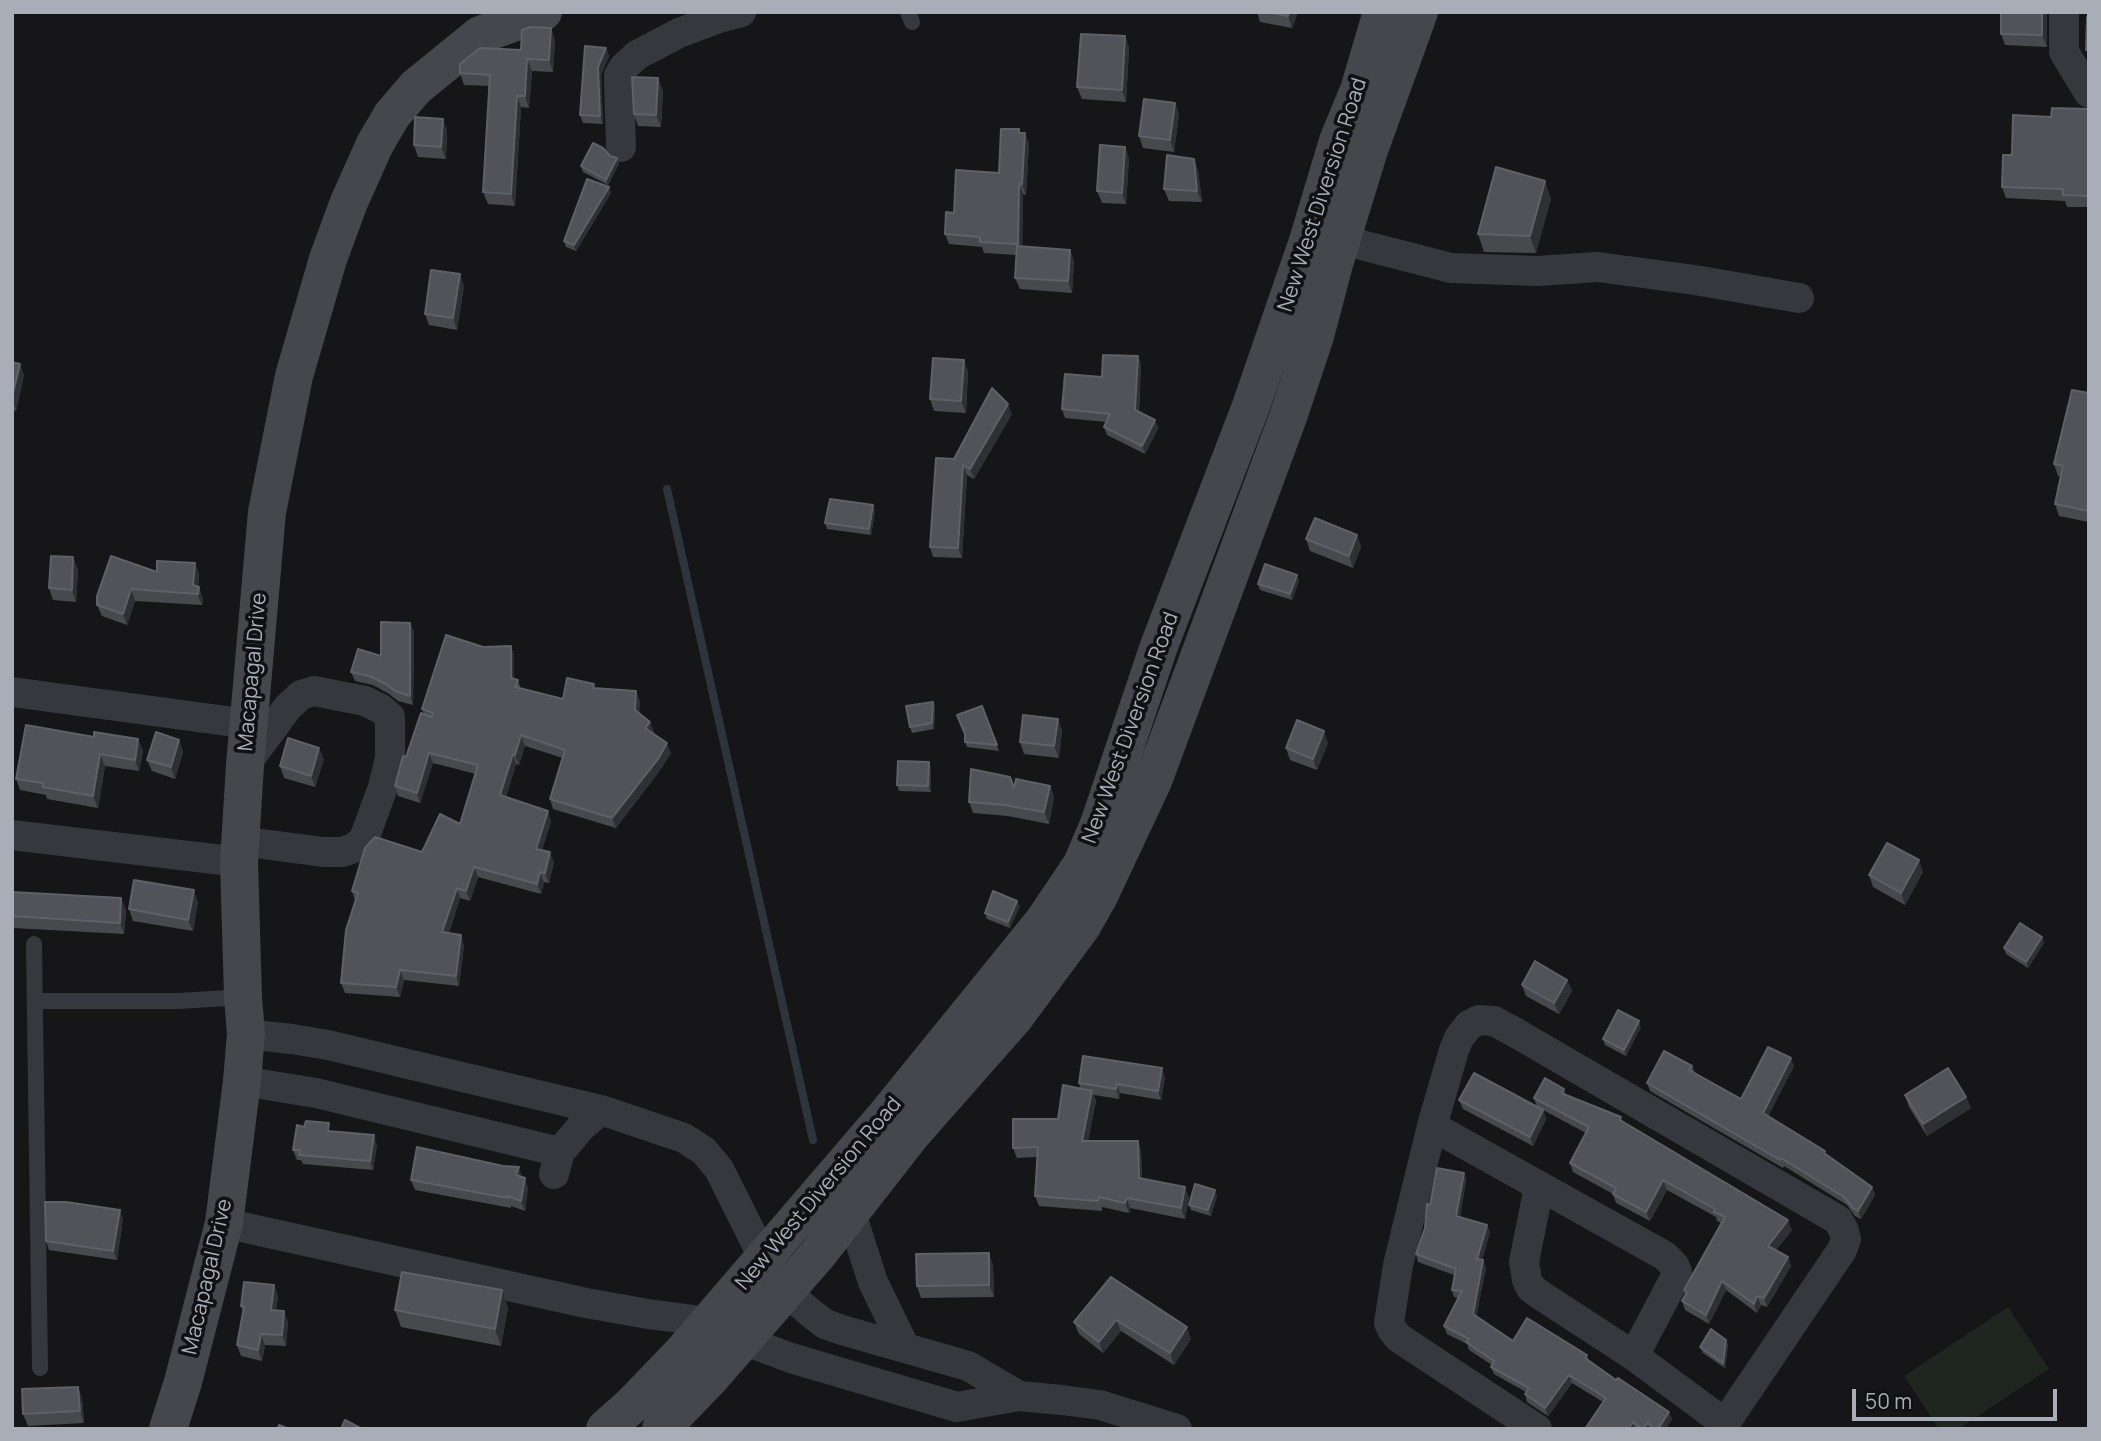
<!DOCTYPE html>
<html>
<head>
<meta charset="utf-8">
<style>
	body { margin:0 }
	#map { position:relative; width:2101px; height:1441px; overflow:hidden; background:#161618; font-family:Manrope,sans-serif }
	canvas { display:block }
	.frame { position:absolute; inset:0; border:14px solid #a8adb8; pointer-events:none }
	.scale { position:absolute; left:1852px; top:1389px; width:205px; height:32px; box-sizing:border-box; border:4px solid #a8adb8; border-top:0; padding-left:9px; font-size:21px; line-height:24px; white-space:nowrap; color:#a8adb8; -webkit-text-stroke:5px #111113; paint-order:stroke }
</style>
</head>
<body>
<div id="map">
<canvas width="2101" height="1441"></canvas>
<div class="frame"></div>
<div class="scale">50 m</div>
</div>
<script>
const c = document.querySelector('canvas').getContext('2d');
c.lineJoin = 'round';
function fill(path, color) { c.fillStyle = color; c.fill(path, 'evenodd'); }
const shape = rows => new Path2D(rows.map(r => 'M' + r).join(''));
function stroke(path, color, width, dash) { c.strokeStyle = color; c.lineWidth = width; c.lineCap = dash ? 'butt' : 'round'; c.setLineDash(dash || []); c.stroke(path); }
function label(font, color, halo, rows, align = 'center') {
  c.font = font + ' Manrope,sans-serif'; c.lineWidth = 7; c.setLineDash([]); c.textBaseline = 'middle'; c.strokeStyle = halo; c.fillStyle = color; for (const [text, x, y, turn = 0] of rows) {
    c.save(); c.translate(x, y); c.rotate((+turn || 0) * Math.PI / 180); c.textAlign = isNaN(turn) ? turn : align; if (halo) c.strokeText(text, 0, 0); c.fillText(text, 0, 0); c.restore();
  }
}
fill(shape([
	[2008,1307,2049,1369,1958,1429,1939,1429,1904,1376]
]), '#1e261f');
stroke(shape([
	[667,489,813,1140]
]), '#2c353c', 8);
stroke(shape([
	[908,12,912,22],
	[34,944,40,1368],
	[36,1001,178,1001,243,997]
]), '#37383d', 16);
stroke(shape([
	[2064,12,2064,52,2089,93],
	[621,147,619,81,619,75,624,67,637,55,679,33,719,18,741,12],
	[1342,240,1451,268,1538,271,1598,267,1695,280,1799,298],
	[12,692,249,724],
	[12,835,239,862],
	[240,841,323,852,342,852,354,848,364,839,383,787,390,758,390,717,381,709,365,701,314,691,301,695,288,707,245,765],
	[246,1034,292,1039,328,1045,601,1110,684,1138,704,1151,719,1169,764,1259,799,1303,812,1314,825,1324,842,1330,968,1366,1019,1396],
	[242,1081,316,1093,560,1152],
	[1432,1126,1665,1256,1674,1265,1677,1272,1674,1280,1634,1356,1726,1424],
	[554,1174,560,1152,581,1127,601,1110],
	[1539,1187,1524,1262,1527,1280,1531,1288,1539,1294,1634,1356],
	[851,1213,873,1282,905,1348],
	[224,1223,586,1303,648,1314,709,1322,743,1340,791,1358,957,1407,1019,1396,1062,1400,1100,1405,1177,1429],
	[1537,1429,1399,1338,1393,1331,1389,1323,1398,1265,1432,1126,1454,1050,1459,1038,1469,1025,1479,1020,1494,1021,1516,1033,1838,1220,1844,1231,1846,1239,1842,1250,1721,1429]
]), '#37383d', 30);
stroke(shape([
	[168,1429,183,1382,224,1223,242,1081,246,1034,243,997,239,862,245,765,267,512,294,376,328,259,349,202,375,144,392,115,416,87,480,35,543,12],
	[605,1429,632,1405,683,1352,884,1118,1043,922,1082,864,1099,824,1159,646,1251,406,1308,241,1338,141,1359,90,1382,12],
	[661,1429,711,1377,818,1254,910,1136,1014,1018,1082,926,1099,896,1153,781,1288,417,1315,336,1334,264,1369,150,1419,12]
]), '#45474d', 38);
fill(shape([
	[1257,12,1298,12,1292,28,1260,22],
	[2047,12,2047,47,2005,45,2001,34],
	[1125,36,1129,48,1126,102,1082,99,1077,87],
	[555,40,553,72,532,71,529,108,521,107,515,206,488,204,483,192,490,86,464,85,460,73,521,50],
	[606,48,609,56,601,75,603,124,583,123,580,115],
	[663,90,661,127,638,126,634,114],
	[1175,103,1179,114,1174,152,1143,148,1139,136],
	[2089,109,2089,207,2067,207,2065,201,2006,198,2002,187,2012,155,2051,117],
	[1019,129,1020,133,1025,133,1029,144,1026,195,1023,194,1022,247,1070,250,1074,262,1072,293,1020,289,1015,278,1017,255,984,253,982,247,949,244,945,234,954,213,999,173],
	[447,130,446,159,418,157,414,145],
	[1125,147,1129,159,1126,204,1102,203,1097,191],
	[610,156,617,158,619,164,608,185,583,172,581,166],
	[1194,159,1198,170,1202,202,1169,201,1164,189],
	[609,187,611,193,576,251,566,247,564,241],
	[1551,198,1536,253,1484,252,1478,234],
	[464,286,457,330,429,325,425,314],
	[1138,356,1141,365,1139,412,1155,420,1158,428,1145,454,1107,435,1104,427,1106,422,1065,418,1062,409,1102,377],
	[12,362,24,375,16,411,12,410],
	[968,372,966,413,934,411,930,399],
	[2089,393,2089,522,2059,516,2055,504,2061,477,2058,476,2054,464],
	[1012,414,974,479,967,475,962,558,933,557,930,547,954,459],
	[875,511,871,535,827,529,825,523],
	[1357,535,1361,547,1353,568,1310,551,1306,539],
	[195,563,199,575,198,587,203,599,202,605,135,601,127,625,102,616,97,605,157,572],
	[78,569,76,602,53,600,49,588],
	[1297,575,1299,581,1292,600,1260,590,1258,584],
	[410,623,414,632,413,705,398,701,389,694,373,685,355,681,351,672,381,656],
	[511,646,514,656,514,679,518,680,521,689,563,699,594,684,595,688,640,701,639,713,654,732,653,733,671,753,661,769,616,828,553,809,550,799,563,758,525,746,519,765,516,764,506,797,551,821,542,850,554,862,549,883,544,882,541,894,478,877,470,901,460,898,449,933,464,945,459,986,404,980,400,997,345,993,341,983,355,901,352,891,422,852,460,824,476,774,433,763,420,803,398,796,395,786,424,714,422,709,483,647],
	[933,702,935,707,934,729,912,733,910,727],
	[982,706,999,751,967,747,965,742],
	[1058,719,1062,731,1059,758,1024,754,1020,742],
	[94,737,138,739,143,751,139,771,105,766,98,808,47,799,46,795,20,790,16,779],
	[179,740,183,752,175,779,152,771,147,760],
	[1328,743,1317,770,1290,760,1286,748],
	[324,759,315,787,284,778,280,766],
	[931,768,931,792,899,791,897,785],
	[1050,786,1054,797,1049,824,1008,816,973,813,969,802,1014,788],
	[1923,872,1905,905,1873,887,1869,875],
	[12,892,121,898,126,910,124,934,13,928],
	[198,902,193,931,133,921,129,909],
	[1020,906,1010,928,987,919,985,913],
	[2042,937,2044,943,2028,968,2006,954,2004,948],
	[1567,980,1572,991,1559,1014,1526,996,1522,985],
	[1641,1027,1626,1056,1605,1045,1603,1039],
	[1692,1066,1695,1073,1741,1099,1794,1066,1768,1116,1872,1187,1875,1195,1861,1219,1855,1216,1847,1205,1784,1166,1783,1168,1650,1091,1647,1083],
	[1165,1077,1161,1100,1120,1093,1119,1099,1094,1095,1096,1101,1088,1141,1138,1141,1141,1151,1142,1179,1189,1197,1185,1219,1130,1208,1129,1213,1102,1207,1102,1211,1039,1206,1035,1196,1037,1157,1017,1158,1013,1148,1058,1119,1080,1088,1079,1083],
	[1564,1089,1566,1095,1622,1121,1792,1230,1776,1250,1788,1257,1791,1266,1767,1307,1761,1305,1757,1313,1726,1290,1709,1324,1685,1310,1682,1301,1685,1295,1684,1290,1721,1223,1717,1221,1716,1217,1667,1190,1650,1221,1616,1203,1613,1194,1573,1172,1570,1163,1586,1133,1543,1110,1546,1119,1533,1146,1463,1109,1459,1100,1537,1107,1534,1098],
	[1905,1095,1966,1097,1971,1108,1927,1136,1909,1107],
	[304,1127,332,1131,377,1145,373,1170,303,1164,301,1160,297,1160,293,1150],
	[1464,1173,1466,1180,1460,1217,1490,1232,1482,1260,1483,1260,1486,1268,1476,1317,1513,1341,1587,1355,1589,1361,1616,1380,1669,1412,1672,1419,1666,1429,1585,1429,1603,1402,1572,1383,1548,1416,1527,1402,1525,1394,1526,1392,1494,1374,1491,1367,1492,1365,1469,1350,1467,1344,1447,1334,1444,1326,1458,1298,1454,1297,1452,1290,1454,1275,1418,1262,1416,1254,1425,1228,1430,1205],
	[522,1178,528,1188,525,1211,511,1206,511,1208,415,1190,411,1180],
	[1217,1196,1211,1216,1191,1210,1189,1205],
	[123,1219,117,1260,49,1250,46,1241],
	[993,1265,994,1297,921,1298,917,1286],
	[1111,1277,1191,1339,1174,1365,1121,1331,1103,1353,1079,1334,1074,1322],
	[274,1285,278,1296,276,1310,288,1322,286,1346,265,1345,262,1361,241,1356,237,1345,243,1312,241,1306],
	[508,1308,501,1346,401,1327,395,1310],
	[1728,1345,1725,1368,1703,1353,1700,1347],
	[82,1398,84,1423,28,1426,23,1414]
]), '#47494d');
fill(shape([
	[1289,12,1298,12,1292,28,1288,16],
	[2042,12,2047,12,2047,47,2042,35],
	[551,28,555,40,553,72,549,60],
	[1125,36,1129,48,1126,102,1122,90],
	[606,48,609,56,601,75,603,124,600,116,598,67],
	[527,59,532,71,529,108,525,96],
	[658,78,663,90,661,127,656,115],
	[517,96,521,107,515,206,511,194],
	[1175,103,1179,114,1174,152,1170,140],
	[443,119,447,130,446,159,441,147],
	[1025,133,1029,144,1026,195,1022,184],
	[1125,147,1129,159,1126,204,1122,193],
	[617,158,619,164,608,185,606,180],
	[1194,159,1198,170,1202,202,1197,191],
	[1545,181,1551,198,1536,253,1530,236],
	[1019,184,1023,194,1022,255,1018,244],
	[609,187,611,193,576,251,574,245],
	[1070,250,1074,262,1072,293,1068,281],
	[460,274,464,286,457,330,453,318],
	[1138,356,1141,365,1138,419,1135,410],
	[964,360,968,372,966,413,961,401],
	[20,364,24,375,16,411,12,397],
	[1008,404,1012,414,974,479,970,469],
	[1155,420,1158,428,1145,454,1142,446],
	[963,465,967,475,962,558,958,548],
	[873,505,875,511,871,535,869,529],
	[1357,535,1361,547,1353,568,1349,556],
	[73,557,78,569,76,602,72,590],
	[195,563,199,575,198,591,199,587,203,599,202,605,193,585],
	[1297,575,1299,581,1292,600,1290,594],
	[131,589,135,601,127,625,123,614],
	[410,623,414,632,413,705,410,696],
	[511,646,514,656,514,688,511,678],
	[636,691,640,701,639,720,635,710],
	[933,702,935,707,934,729,932,723],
	[1058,719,1062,731,1059,758,1054,746],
	[650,722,654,732,648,738,645,728],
	[1324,731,1328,743,1317,770,1313,759],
	[521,735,525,746,519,765,515,755],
	[138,739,143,751,139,771,135,760],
	[179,740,183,752,175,779,171,767],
	[667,743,671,753,661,769,616,828,612,818],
	[319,748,324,759,315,787,311,776],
	[429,753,433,763,420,803,417,793],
	[100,754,105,766,98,808,93,796],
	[513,754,516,764,504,805,500,795],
	[929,762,931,768,931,792,928,786],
	[1050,786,1054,797,1049,824,1044,812],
	[548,811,551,821,539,859,536,849],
	[550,852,554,862,549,883,545,873],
	[1919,860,1923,872,1905,905,1901,893],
	[474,867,478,877,470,901,466,891],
	[540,872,544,882,541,894,537,884],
	[457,888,460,898,446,942,442,932],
	[194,890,198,902,193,931,188,920],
	[121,898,126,910,124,934,120,923],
	[1017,901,1020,906,1010,928,1008,922],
	[461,935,464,945,459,986,456,976],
	[2042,937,2044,943,2028,968,2026,962],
	[400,970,404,980,400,997,396,987],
	[1567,980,1572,991,1559,1014,1554,1003],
	[1639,1021,1641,1027,1626,1056,1624,1050],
	[1791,1058,1794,1066,1766,1121,1763,1113],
	[1162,1068,1165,1077,1161,1100,1158,1091],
	[1117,1084,1120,1093,1119,1099,1116,1089],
	[1092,1091,1096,1101,1086,1151,1082,1141],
	[1966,1097,1971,1108,1927,1136,1923,1124],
	[1543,1110,1546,1119,1533,1146,1530,1137],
	[374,1135,377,1145,373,1170,370,1161],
	[1138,1141,1141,1151,1142,1188,1139,1178],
	[519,1167,522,1177,520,1185,516,1175],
	[1464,1173,1466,1180,1459,1224,1456,1216],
	[525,1178,528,1188,525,1211,521,1201],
	[1663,1180,1667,1190,1650,1221,1646,1212],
	[1185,1187,1189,1197,1185,1219,1181,1208],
	[1872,1187,1875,1195,1861,1219,1858,1211],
	[1215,1190,1217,1196,1211,1216,1208,1210],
	[1127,1198,1130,1208,1129,1213,1125,1203],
	[120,1210,123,1219,117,1260,113,1251],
	[1788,1220,1792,1230,1772,1255,1768,1246],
	[1487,1225,1490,1232,1480,1267,1477,1259],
	[989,1253,993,1265,994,1297,989,1285],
	[1788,1257,1791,1266,1767,1307,1764,1298],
	[1483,1260,1486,1268,1475,1322,1473,1314],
	[1722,1281,1726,1290,1709,1324,1706,1315],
	[274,1285,278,1296,274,1321,271,1310],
	[502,1290,508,1308,501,1346,495,1329],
	[1757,1296,1761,1305,1757,1313,1754,1304],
	[284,1311,288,1322,286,1346,282,1335],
	[1116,1320,1121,1331,1103,1353,1099,1342],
	[1187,1327,1191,1339,1174,1365,1170,1353],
	[261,1334,265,1345,262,1361,258,1350],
	[1726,1340,1728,1345,1725,1368,1723,1363],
	[1569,1375,1572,1383,1548,1416,1545,1408],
	[78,1387,82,1398,84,1423,80,1411],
	[1669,1412,1672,1419,1666,1429,1658,1429],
	[1633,1422,1635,1429,1628,1429],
	[1648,1423,1650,1429,1643,1429]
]), '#2f3033');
const building = shape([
	[1268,12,1289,12,1288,16,1268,12],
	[2001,12,2042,12,2042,35,2001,34,2001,12],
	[2087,17,2089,17,2089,50,2086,50,2087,17],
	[530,27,551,28,549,60,527,59,525,96,517,96,511,194,483,192,490,75,460,73,460,64,480,48,521,50,522,30,530,27],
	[1081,34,1125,36,1122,90,1077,87,1081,34],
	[585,46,606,48,598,67,600,116,580,115,585,46],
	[632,77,658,78,656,115,634,114,632,77],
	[1144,99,1175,103,1170,140,1139,136,1144,99],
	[2052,108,2089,109,2089,196,2063,195,2063,189,2002,187,2003,155,2012,155,2013,115,2051,117,2052,108],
	[415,117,443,119,441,147,414,145,415,117],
	[1001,129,1019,129,1019,133,1025,133,1022,184,1019,184,1018,244,980,242,980,237,945,234,946,212,954,213,956,170,999,173,1001,129],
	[593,143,603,148,610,156,617,158,606,180,581,166,593,143],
	[1100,145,1125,147,1122,193,1097,191,1100,145],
	[1167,155,1194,159,1197,191,1164,189,1167,155],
	[1496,167,1545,181,1530,236,1478,234,1496,167],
	[587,179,609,187,574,245,564,241,587,179],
	[1017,246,1070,250,1068,281,1015,278,1017,246],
	[431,270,460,274,453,318,425,314,431,270],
	[1103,355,1138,356,1135,410,1155,420,1142,446,1104,427,1110,414,1062,409,1065,374,1102,377,1103,355],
	[933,358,964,360,961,401,930,399,933,358],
	[12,362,20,364,12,397,12,362],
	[992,388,1008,404,970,469,963,465,958,548,930,547,936,458,954,459,992,388],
	[2072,390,2089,393,2089,511,2055,504,2063,466,2054,464,2072,390],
	[830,499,873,505,869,529,825,523,830,499],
	[1315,518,1357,535,1349,556,1306,539,1315,518],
	[51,556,73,557,72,590,49,588,51,556],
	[111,556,157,572,157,561,195,563,193,585,199,587,198,594,131,589,123,614,97,605,97,596,111,556],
	[1265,564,1297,575,1290,594,1258,584,1265,564],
	[381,622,410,623,410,696,395,691,386,684,369,676,351,672,358,649,381,656,381,622],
	[446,635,483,647,511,646,511,678,518,680,515,687,563,699,567,678,594,684,593,688,636,691,635,710,650,722,645,728,667,743,658,759,612,818,550,799,565,750,521,735,515,755,513,754,500,795,548,811,536,849,550,852,545,873,540,872,537,884,474,867,466,891,457,888,442,932,461,935,456,976,400,970,396,987,341,983,346,930,358,893,352,891,365,848,375,837,422,852,440,814,460,824,478,765,429,753,417,793,395,786,403,756,406,757,421,713,432,717,433,713,422,709,446,635],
	[933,702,932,723,910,727,906,706,933,702],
	[982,706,997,745,965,742,965,734,957,715,982,706],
	[1023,715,1058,719,1054,746,1020,742,1023,715],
	[1297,720,1324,731,1313,759,1286,748,1297,720],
	[26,725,94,737,94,732,138,739,135,760,100,754,93,796,43,787,43,783,16,779,26,725],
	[156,732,179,740,171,767,147,760,156,732],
	[288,738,319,748,311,776,280,766,288,738],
	[898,761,929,762,928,786,897,785,898,761],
	[971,769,1010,777,1014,788,1016,779,1050,786,1044,812,1004,805,969,802,971,769],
	[1887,843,1919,860,1901,893,1869,875,1887,843],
	[134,880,194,890,188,920,129,909,134,880],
	[993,891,1017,901,1008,922,985,913,993,891],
	[12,892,121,898,120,923,12,916,12,892],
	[2020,923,2042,937,2026,962,2004,948,2020,923],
	[1535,961,1567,980,1554,1003,1522,985,1535,961],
	[1618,1010,1639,1021,1624,1050,1603,1039,1618,1010],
	[1768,1047,1791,1058,1763,1113,1825,1151,1824,1153,1872,1187,1858,1211,1853,1208,1844,1197,1781,1158,1780,1160,1647,1083,1664,1051,1692,1066,1689,1070,1741,1099,1768,1047],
	[1083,1056,1162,1068,1158,1091,1117,1084,1116,1089,1079,1083,1083,1056],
	[1948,1068,1966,1097,1923,1124,1905,1095,1948,1068],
	[1474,1073,1543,1110,1530,1137,1459,1100,1474,1073],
	[1545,1078,1564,1089,1561,1093,1621,1117,1620,1120,1788,1220,1768,1246,1788,1257,1764,1298,1757,1296,1754,1304,1722,1281,1706,1315,1682,1301,1687,1292,1684,1290,1725,1217,1714,1212,1715,1209,1663,1180,1646,1212,1613,1194,1616,1188,1570,1163,1589,1127,1534,1098,1545,1078],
	[1063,1085,1092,1091,1082,1141,1138,1141,1139,1178,1185,1187,1181,1208,1127,1198,1125,1203,1099,1197,1098,1201,1035,1196,1038,1147,1013,1148,1013,1119,1058,1119,1063,1085],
	[306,1121,329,1123,328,1131,374,1135,370,1161,299,1155,300,1150,293,1150,297,1125,304,1127,306,1121],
	[417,1147,503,1166,519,1167,516,1175,525,1178,521,1201,508,1196,507,1198,411,1180,417,1147],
	[1437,1168,1464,1173,1456,1216,1487,1225,1477,1259,1483,1260,1473,1314,1513,1341,1527,1318,1587,1355,1585,1358,1616,1380,1618,1378,1669,1412,1658,1429,1654,1429,1648,1423,1642,1429,1633,1422,1628,1429,1585,1429,1606,1398,1569,1375,1545,1408,1525,1394,1529,1388,1491,1367,1494,1361,1466,1342,1469,1339,1444,1326,1462,1291,1452,1290,1456,1269,1416,1254,1425,1228,1427,1204,1430,1205,1437,1168],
	[1195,1184,1215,1190,1208,1210,1189,1205,1195,1184],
	[45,1202,66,1202,120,1210,113,1251,46,1241,45,1202],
	[989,1253,989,1285,917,1286,916,1254,989,1253],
	[402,1272,502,1290,495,1329,395,1310,402,1272],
	[1111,1277,1187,1327,1170,1353,1116,1320,1099,1342,1074,1322,1111,1277],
	[244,1282,274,1285,271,1310,284,1311,282,1335,261,1334,258,1350,237,1345,244,1307,241,1306,244,1282],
	[1711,1329,1726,1340,1723,1363,1700,1347,1711,1329],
	[78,1387,80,1411,23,1414,22,1389,78,1387],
	[345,1420,362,1429,341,1429,345,1420],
	[279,1425,289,1429,277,1429,279,1425]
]);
fill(building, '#525359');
stroke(building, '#5f6168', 2);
label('21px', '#a8adb8', '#111113', [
	["New West Diversion Road",1323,195,-72],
	["Macapagal Drive",253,672,-85],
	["New West Diversion Road",1131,728,-70],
	["New West Diversion Road",819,1194,-50],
	["Macapagal Drive",208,1277,-77]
]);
</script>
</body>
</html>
